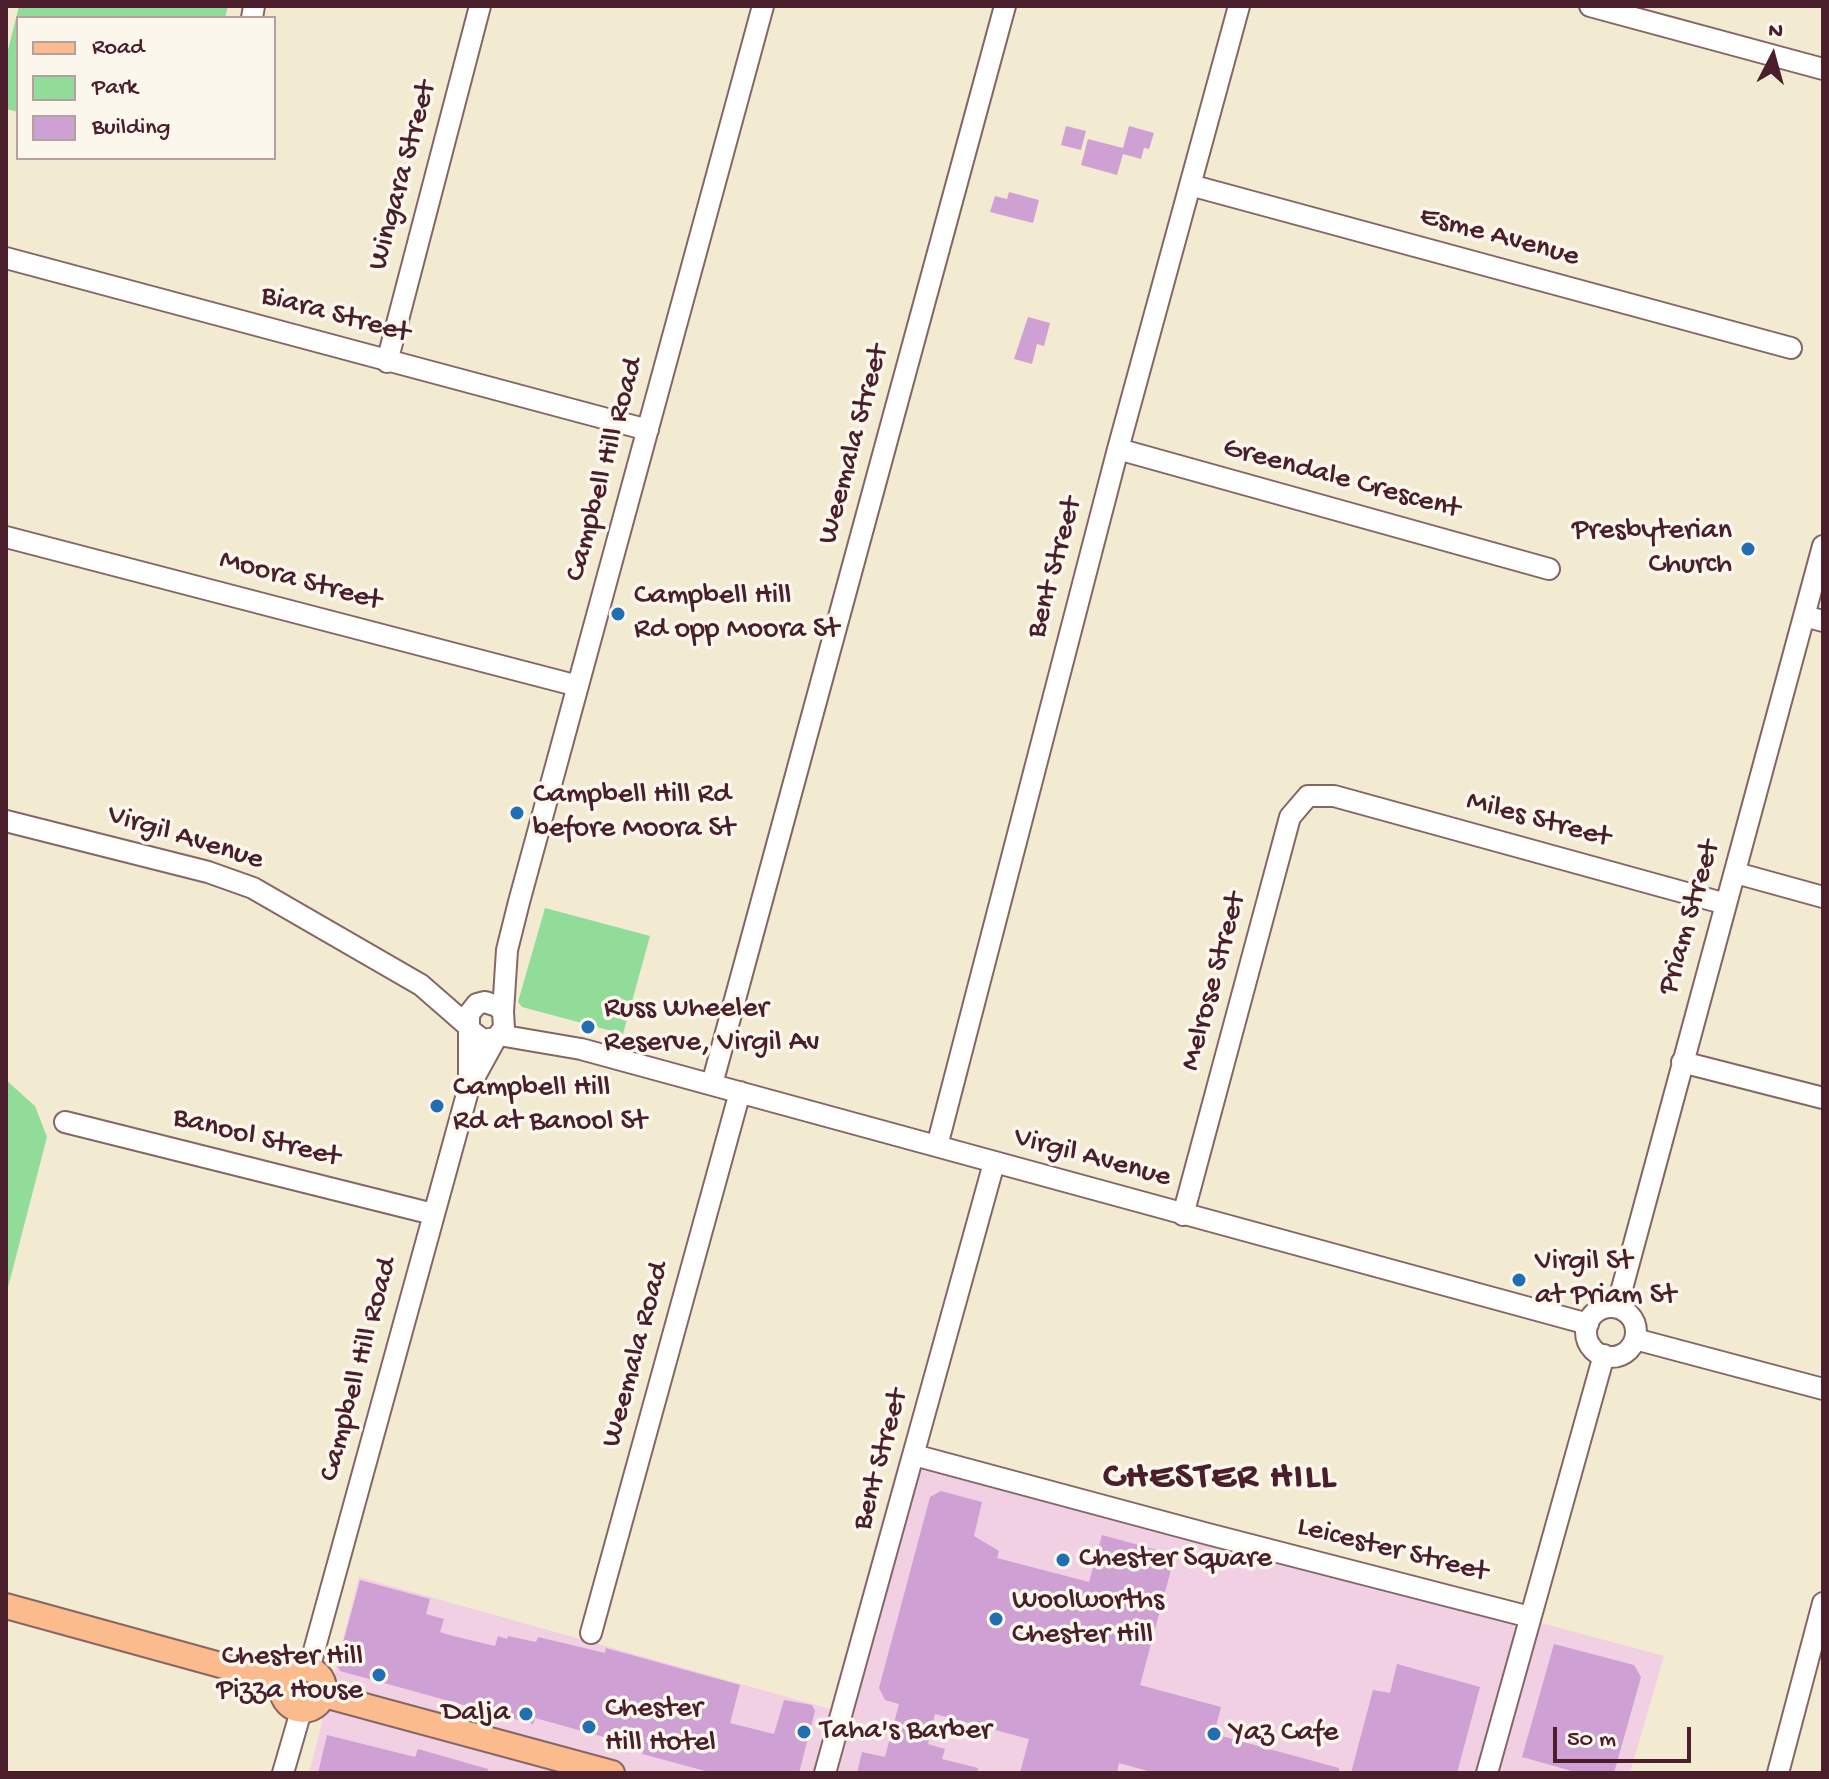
<!DOCTYPE html>
<html>
<head>
<meta charset="utf-8">
<style>
	body { margin:0 }
	#map { position:relative; width:1829px; height:1779px; overflow:hidden; background:#f3ead2; font-family:"Gochi Hand",sans-serif }
	canvas { display:block }
	.frame { position:absolute; inset:0; border:8px solid #4a1f2b; pointer-events:none }
	.legend { position:absolute; left:16px; top:16px; width:260px; height:144px; box-sizing:border-box; background:#fbf7ec; border:2px solid #b4a19f; margin:0; padding:10px 14px; list-style:none; font-size:24px; color:#4a1f2b }
	.legend li { display:flex; align-items:center; gap:16px; height:40px }
	.legend b { width:40px; border:2px solid #b4a19f }
	.north { position:absolute; left:1733px; top:16px; width:80px; height:80px; -webkit-text-stroke:6px #fbf7ec; paint-order:stroke; rotate:6deg; font-size:22px; font-weight:700; line-height:32px; text-align:center; color:#4a1f2b }
	.north::after { content:''; display:block; margin:auto; width:28px; height:36px; background:#4a1f2b; clip-path:polygon(50% 0,100% 100%,50% 72%,0 100%) }
	.scale { position:absolute; left:1553px; top:1727px; width:138px; height:36px; box-sizing:border-box; border:4px solid #4a1f2b; border-top:0; padding-left:10px; font-size:24px; line-height:28px; white-space:nowrap; color:#4a1f2b; -webkit-text-stroke:6px #fbf7ec; paint-order:stroke }
</style>
</head>
<body>
<div id="map">
<canvas width="1829" height="1779"></canvas>
<div class="frame"></div>
<ul class="legend">
<li><b style="height:10px;background:#fbbb8c"></b>Road</li>
<li><b style="height:22px;background:#91dc98"></b>Park</li>
<li><b style="height:22px;background:#cea0d4"></b>Building</li>
</ul>
<div class="north">N</div>
<div class="scale">50 m</div>
</div>
<script>
const c = document.querySelector('canvas').getContext('2d');
c.lineJoin = 'round';
function fill(path, color) { c.fillStyle = color; c.fill(path, 'evenodd'); }
const shape = rows => new Path2D(rows.map(r => 'M' + r).join(''));
function stroke(path, color, width, dash) { c.strokeStyle = color; c.lineWidth = width; c.lineCap = dash ? 'butt' : 'round'; c.setLineDash(dash || []); c.stroke(path); }
function label(font, color, halo, rows, align = 'center') {
  c.font = font + ' "Gochi Hand",sans-serif'; c.lineWidth = 7; c.setLineDash([]); c.textBaseline = 'middle'; c.strokeStyle = halo; c.fillStyle = color; for (const [text, x, y, turn = 0] of rows) {
    c.save(); c.translate(x, y); c.rotate((+turn || 0) * Math.PI / 180); c.textAlign = isNaN(turn) ? turn : align; if (halo) c.strokeText(text, 0, 0); c.fillText(text, 0, 0); c.restore();
  }
}
fill(shape([
	[901,1451,1664,1656,1630,1773,309,1773,359,1577,830,1709]
]), '#f1d0e3');
fill(shape([
	[19,6,228,6,225,18,18,18,18,112,6,109,6,58],
	[545,908,650,936,623,1034,522,1007,518,1002],
	[6,1080,35,1106,47,1137,6,1295]
]), '#91dc98');
fill(shape([
	[1066,126,1086,131,1081,150,1061,145],
	[1129,126,1154,133,1149,149,1144,148,1141,159,1123,154,1117,175,1081,165,1088,139,1123,148],
	[1009,192,1039,200,1033,223,990,212,995,196,1007,199],
	[1028,317,1050,323,1044,346,1037,344,1032,364,1014,359],
	[941,1491,982,1502,974,1536,999,1551,997,1558,1089,1582,1102,1535,1175,1555,1140,1685,1221,1707,1214,1734,1339,1768,1339,1773,1155,1773,1119,1763,1117,1773,1020,1773,1029,1739,935,1714,928,1744,945,1749,942,1759,978,1768,977,1773,857,1773,862,1752,885,1757,899,1704,885,1700,879,1688,930,1497],
	[360,1580,430,1599,426,1614,444,1619,440,1632,453,1636,495,1646,498,1636,507,1639,508,1636,536,1642,538,1637,605,1653,606,1648,740,1685,730,1723,774,1734,784,1700,812,1705,815,1711,799,1773,713,1773,642,1754,644,1748,535,1718,533,1724,340,1671,337,1665],
	[1554,1644,1634,1665,1641,1677,1614,1773,1579,1773,1522,1757],
	[1397,1664,1480,1687,1457,1773,1351,1773,1373,1690,1390,1693],
	[327,1735,415,1757,418,1749,488,1769,487,1773,318,1773]
]), '#cea0d4');
const minor = shape([
	[1590,6,1823,69],
	[252,18,254,6],
	[1190,185,1791,348],
	[6,258,648,430],
	[387,362,480,6],
	[1118,449,1549,569],
	[6,537,578,686],
	[1804,616,1823,621],
	[6,821,208,872,253,888,421,985,468,1026],
	[1736,873,1823,897],
	[503,1012,507,950,519,902,763,6],
	[499,1035,581,1049,1588,1324],
	[1682,1062,1823,1098],
	[469,1083,469,1014,477,1004,485,1002,497,1006,503,1012,504,1028,496,1038,483,1040,470,1030],
	[712,1084,1005,6],
	[65,1122,433,1214],
	[937,1146,1118,449,1239,6],
	[1183,1215,1290,817,1308,796,1334,796,1726,904],
	[1617,1307,1823,546],
	'1586 1332a25 25 0 1 1 50 0a25 25 0 1 1-50 0Z',
	[1635,1339,1823,1389],
	[914,1455,1208,1534,1530,1617],
	[591,1633,740,1092],
	[309,1669,469,1087,496,1038],
	[283,1773,301,1711],
	[825,1773,994,1163],
	[1487,1773,1604,1355],
	[1778,1773,1823,1603]
]);
const major = shape([
	[6,1606,282,1682],
	'282 1689a21 21 0 1 1 42 0a21 21 0 1 1-42 0Z',
	[324,1695,612,1773]
]);
stroke(minor, '#856665', 24);
stroke(major, '#856665', 28);
stroke(minor, '#fff', 20);
stroke(major, '#fbbb8c', 24);
for (const [x, y, r, color] of [
	[1748,549,8,"#1f6fb2"],
	[618,614,8,"#1f6fb2"],
	[517,813,8,"#1f6fb2"],
	[588,1027,8,"#1f6fb2"],
	[437,1106,8,"#1f6fb2"],
	[1519,1280,8,"#1f6fb2"],
	[1063,1560,8,"#1f6fb2"],
	[996,1619,8,"#1f6fb2"],
	[379,1675,8,"#1f6fb2"],
	[526,1714,8,"#1f6fb2"],
	[589,1727,8,"#1f6fb2"],
	[804,1732,8,"#1f6fb2"],
	[1214,1734,8,"#1f6fb2"]
]) { const dot = new Path2D(); dot.arc(x, y, r, 0, 2 * Math.PI); c.fillStyle = color; c.fill(dot); stroke(dot, '#fbf7ec', 3); }
label('30px', '#4a1f2b', '#fbf7ec', [
	["Wingara Street",404,176,-75],
	["Esme Avenue",1499,238,15],
	["Biara Street",335,316,15],
	["Weemala Street",855,445,-75],
	["Campbell Hill Road",606,470,-75],
	["Greendale Crescent",1341,480,15],
	["Bent Street",1056,568,-75],
	["Moora Street",300,582,15],
	["Miles Street",1538,821,15],
	["Virgil Avenue",185,839,17],
	["Priam Street",1691,918,-74],
	["Melrose Street",1215,982,-75],
	["Banool Street",256,1139,14],
	["Virgil Avenue",1092,1159,15],
	["Weemala Road",637,1355,-75],
	["Campbell Hill Road",360,1370,-75],
	["Bent Street",882,1460,-75],
	["Leicester Street",1392,1551,14]
]);
label('30px', '#4a1f2b', '#fbf7ec', [
	["Presbyterian",1732,532,"right"],
	["Church",1732,566,"right"],
	["Campbell Hill",634,597],
	["Rd opp Moora St",634,631],
	["Campbell Hill Rd",533,796],
	["before Moora St",533,830],
	["Russ Wheeler",604,1010],
	["Reserve, Virgil Av",604,1044],
	["Campbell Hill",453,1089],
	["Rd at Banool St",453,1123],
	["Virgil St",1535,1263],
	["at Priam St",1535,1297],
	["Chester Square",1079,1560],
	["Woolworths",1012,1602],
	["Chester Hill",1012,1636],
	["Chester Hill",363,1658,"right"],
	["Pizza House",363,1692,"right"],
	["Chester",605,1710],
	["Hill Hotel",605,1744],
	["Dalja",510,1714,"right"],
	["Taha's Barber",820,1732],
	["Yaz Cafe",1230,1734]
], 'left');
c.letterSpacing = '2px';
label('bold 38px', '#4a1f2b', '#fbf7ec', [
	["CHESTER HILL",1220,1479]
]);
c.letterSpacing = '0px';
</script>
</body>
</html>
